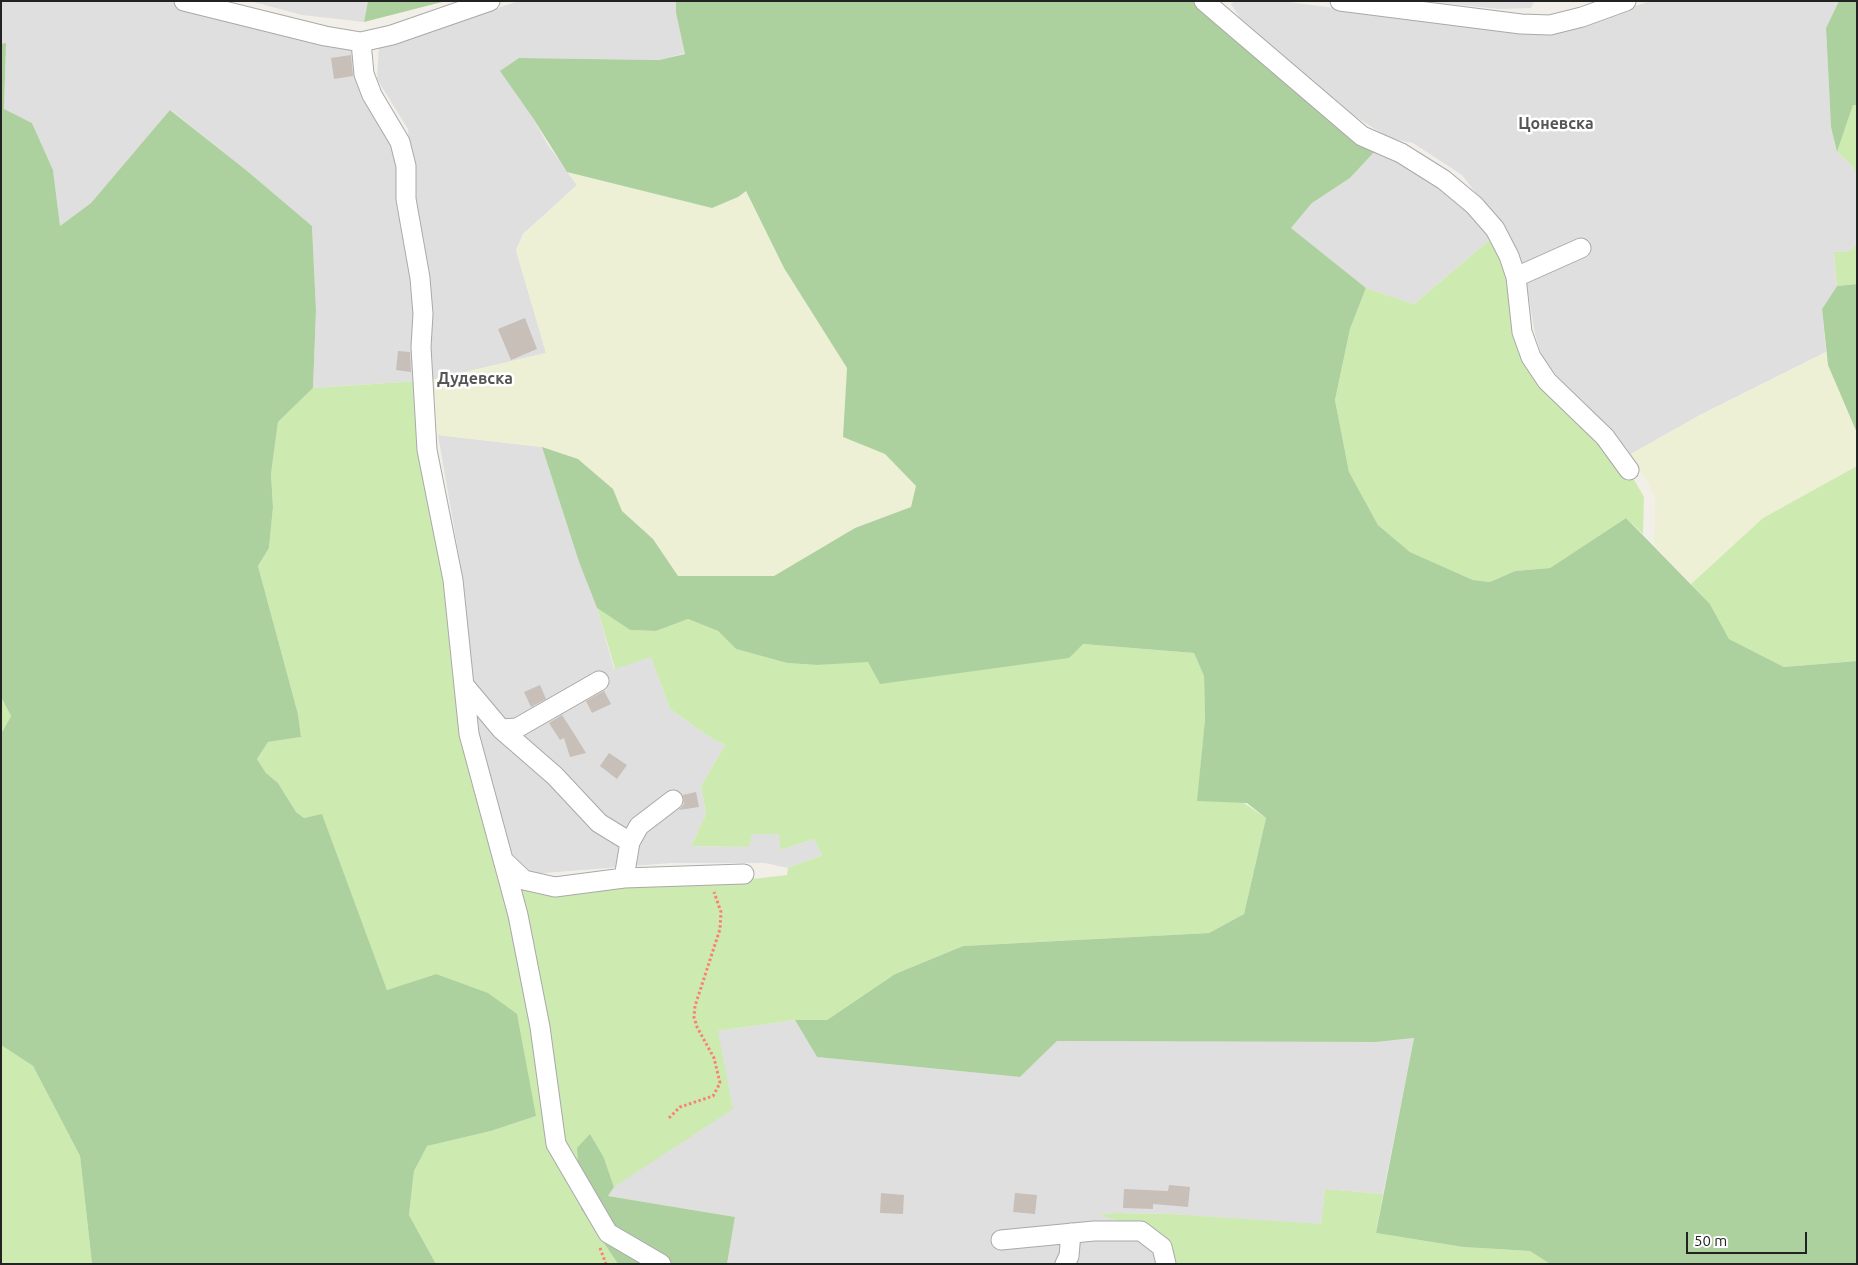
<!DOCTYPE html>
<html>
<head>
<meta charset="utf-8">
<style>
	body { margin:0 }
	#map { position:relative; width:1858px; height:1265px; overflow:hidden; background:#f2efe9; font-family:Ubuntu,sans-serif }
	canvas { display:block }
	.frame { position:absolute; inset:0; border:2px solid #222; pointer-events:none }
	.scale { position:absolute; left:1686px; top:1232px; width:121px; height:22px; box-sizing:border-box; border:2px solid #222; border-top:0; padding-left:6px; font-size:15px; line-height:18px; white-space:nowrap; color:#222; -webkit-text-stroke:4px #fff; paint-order:stroke }
</style>
</head>
<body>
<div id="map">
<canvas width="1858" height="1265"></canvas>
<div class="frame"></div>
<div class="scale">50 m</div>
</div>
<script>
const c = document.querySelector('canvas').getContext('2d');
c.lineJoin = 'round';
function fill(path, color) { c.fillStyle = color; c.fill(path, 'evenodd'); }
const shape = rows => new Path2D(rows.map(r => 'M' + r).join(''));
function stroke(path, color, width, dash) { c.strokeStyle = color; c.lineWidth = width; c.lineCap = dash ? 'butt' : 'round'; c.setLineDash(dash || []); c.stroke(path); }
function label(font, color, halo, rows, align = 'center') {
  c.font = font + ' Ubuntu,sans-serif'; c.lineWidth = 5; c.setLineDash([]); c.textBaseline = 'middle'; c.strokeStyle = halo; c.fillStyle = color; for (const [text, x, y, turn = 0] of rows) {
    c.save(); c.translate(x, y); c.rotate((+turn || 0) * Math.PI / 180); c.textAlign = isNaN(turn) ? turn : align; if (halo) c.strokeText(text, 0, 0); c.fillText(text, 0, 0); c.restore();
  }
}
fill(shape([
	[1,1,176,1,363,49,373,90,396,120,417,260,418,381,313,388,316,310,312,226,246,170,171,110,91,203,60,226,53,170,32,123,4,110,6,44,1,44],
	[250,1,368,1,364,22,302,15],
	[519,1,676,1,676,13,685,53,659,60,519,58,533,118,548,145,577,185,523,234,516,250,546,353,431,380,409,185,408,129,377,79,379,47],
	[1235,1,1281,1,1380,14,1572,27,1651,1,1839,1,1826,28,1831,127,1837,152,1853,167,1857,176,1857,243,1850,251,1834,252,1837,286,1822,309,1826,352,1700,415,1631,454,1616,434,1544,363,1535,334,1526,281,1508,235,1462,175,1413,143,1389,138,1336,104,1240,18,1231,4],
	[1420,1,1534,1,1531,8,1500,9],
	[1376,150,1444,179,1492,238,1414,304,1366,288,1291,228,1312,203,1350,178],
	[438,435,542,447,579,562,597,608,614,669,651,656,670,709,711,738,725,745,701,786,706,814,691,846,749,847,751,833,780,834,780,850,814,839,822,855,788,868,765,863,671,863,531,874,514,861,474,721,463,579],
	[795,1020,817,1057,1020,1077,1057,1041,1376,1042,1414,1038,1383,1194,1325,1189,1321,1225,1171,1214,1113,1213,1099,1215,1159,1232,1165,1250,1164,1264,727,1264,735,1217,608,1196,718,1031]
]), '#e0dfdf');
fill(shape([
	[567,172,712,208,745,191,784,268,847,368,843,437,885,454,917,486,911,507,855,528,774,576,678,576,653,539,622,511,613,489,578,459,542,447,438,435,431,380,546,353,516,250,523,235,577,185],
	[1826,352,1828,365,1857,433,1857,466,1763,518,1691,584,1654,545,1655,496,1631,454,1700,415]
]), '#eef0d5');
fill(shape([
	[1853,105,1857,105,1857,176,1853,167,1837,152],
	[1492,238,1501,250,1522,345,1621,457,1644,497,1643,534,1626,518,1550,568,1515,571,1490,582,1473,580,1410,552,1378,525,1349,472,1335,400,1350,329,1366,288,1414,304],
	[1857,243,1857,284,1837,286,1834,252,1850,251],
	[418,381,464,709,548,1056,553,1047,517,878,744,880,787,875,788,868,822,855,814,839,780,850,779,834,752,834,749,847,691,846,706,814,701,786,725,745,711,738,670,709,651,657,615,669,597,608,630,630,656,631,688,619,718,631,736,649,787,663,817,665,1083,644,1194,653,1204,676,1205,720,1200,773,1266,818,1244,914,1209,933,963,946,895,974,827,1020,795,1020,718,1031,733,1109,614,1187,604,1158,581,1209,618,1264,436,1264,409,1215,414,1171,426,1146,491,1131,536,1116,436,974,387,990,322,815,304,818,296,812,278,783,266,773,257,759,268,742,301,737,298,714,258,566,269,548,273,507,271,474,278,422,313,388],
	[1857,466,1857,661,1784,667,1729,639,1710,604,1691,584,1763,518],
	[1,697,11,716,1,734],
	[1,1045,33,1066,80,1156,92,1264,1,1264],
	[1325,1189,1383,1194,1376,1233,1463,1247,1530,1251,1550,1264,1164,1264,1165,1250,1159,1232,1098,1215,1113,1213,1171,1214,1321,1224]
]), '#cdebb0');
fill(shape([
	[368,1,446,1,364,22],
	[676,1,1200,1,1376,150,1350,178,1312,203,1291,228,1366,288,1350,329,1335,400,1349,472,1378,525,1410,552,1473,580,1490,582,1515,571,1550,568,1626,518,1710,604,1729,639,1784,667,1857,661,1857,1264,1550,1264,1530,1251,1463,1247,1376,1233,1414,1038,1376,1042,1057,1041,1020,1077,817,1057,795,1020,827,1020,895,974,963,946,1209,933,1244,914,1266,818,1247,803,1197,801,1205,719,1204,676,1194,653,1083,644,1069,658,880,684,868,662,817,665,787,663,736,649,718,631,688,619,656,631,630,630,597,608,579,562,542,447,578,459,613,489,622,511,653,539,678,576,774,576,855,528,911,507,916,486,885,454,843,437,847,368,784,268,746,191,738,197,712,208,567,172,533,118,500,71,519,58,659,60,685,54,676,13],
	[1839,1,1857,1,1857,105,1853,105,1837,152,1831,127,1826,28],
	[6,43,4,109,32,123,53,170,60,226,91,203,170,110,246,170,312,226,316,310,313,388,278,422,271,474,273,507,269,548,258,566,298,714,301,737,268,742,257,759,266,773,278,783,296,812,304,818,322,814,387,990,436,974,488,993,517,1014,536,1116,491,1131,427,1146,414,1171,409,1215,436,1264,92,1264,80,1156,33,1066,1,1045,1,734,11,716,1,697,1,44],
	[1857,284,1857,433,1828,365,1822,309,1837,286],
	[590,1134,604,1158,614,1187,608,1196,735,1217,727,1264,618,1264,581,1209,577,1148]
]), '#add19e');
fill(shape([
	[351,55,353,76,334,79,331,58],
	[525,318,537,349,511,360,498,329],
	[398,351,410,352,411,372,396,370],
	[540,685,546,699,531,707,524,692],
	[604,691,611,704,592,713,586,701],
	[562,715,573,732,586,753,570,757,564,738,560,740,549,723],
	[609,753,627,765,617,779,600,766],
	[696,792,699,807,679,810,684,804,683,795],
	[1169,1185,1190,1187,1188,1207,1153,1204,1153,1209,1123,1208,1124,1189,1168,1191],
	[881,1193,904,1195,903,1214,880,1213],
	[1015,1193,1037,1195,1035,1214,1013,1212]
]), '#c7bfb8');
const street = shape([
	[184,1,325,36,361,42,392,35,490,1],
	[1204,1,1362,136,1401,153,1444,180,1474,205,1495,229,1509,256,1516,277,1522,332,1531,357,1547,381,1605,437,1629,470],
	[1340,1,1521,24,1550,25,1582,17,1626,1],
	[361,42,364,74,372,95,400,142,406,166,406,199,420,278,423,314,421,347,427,450,453,580,469,734,518,915,540,1027,556,1144,608,1233,661,1264],
	[1516,277,1581,248],
	[464,685,501,729,555,776,599,823,630,842],
	[501,729,517,728,599,681],
	[505,862,524,880,555,887,624,878,744,874],
	[624,878,630,842,639,826,673,800],
	[1001,1240,1094,1231,1141,1231,1162,1247,1166,1264],
	[1065,1264,1069,1256,1071,1233]
]);
stroke(street, '#a9a9a9', 21);
stroke(shape([
	[669,1118,680,1107,713,1096,720,1083,714,1058,697,1027,694,1017,695,1006,720,929,721,912,714,892],
	[600,1248,606,1264]
]), '#fa8072', 3, [2.5, 2.5]);
stroke(street, '#fff', 19);
label('bold 16px', '#555', '#fff', [
	["Цоневска",1556,124],
	["Дудевска",475,379]
]);
</script>
</body>
</html>
